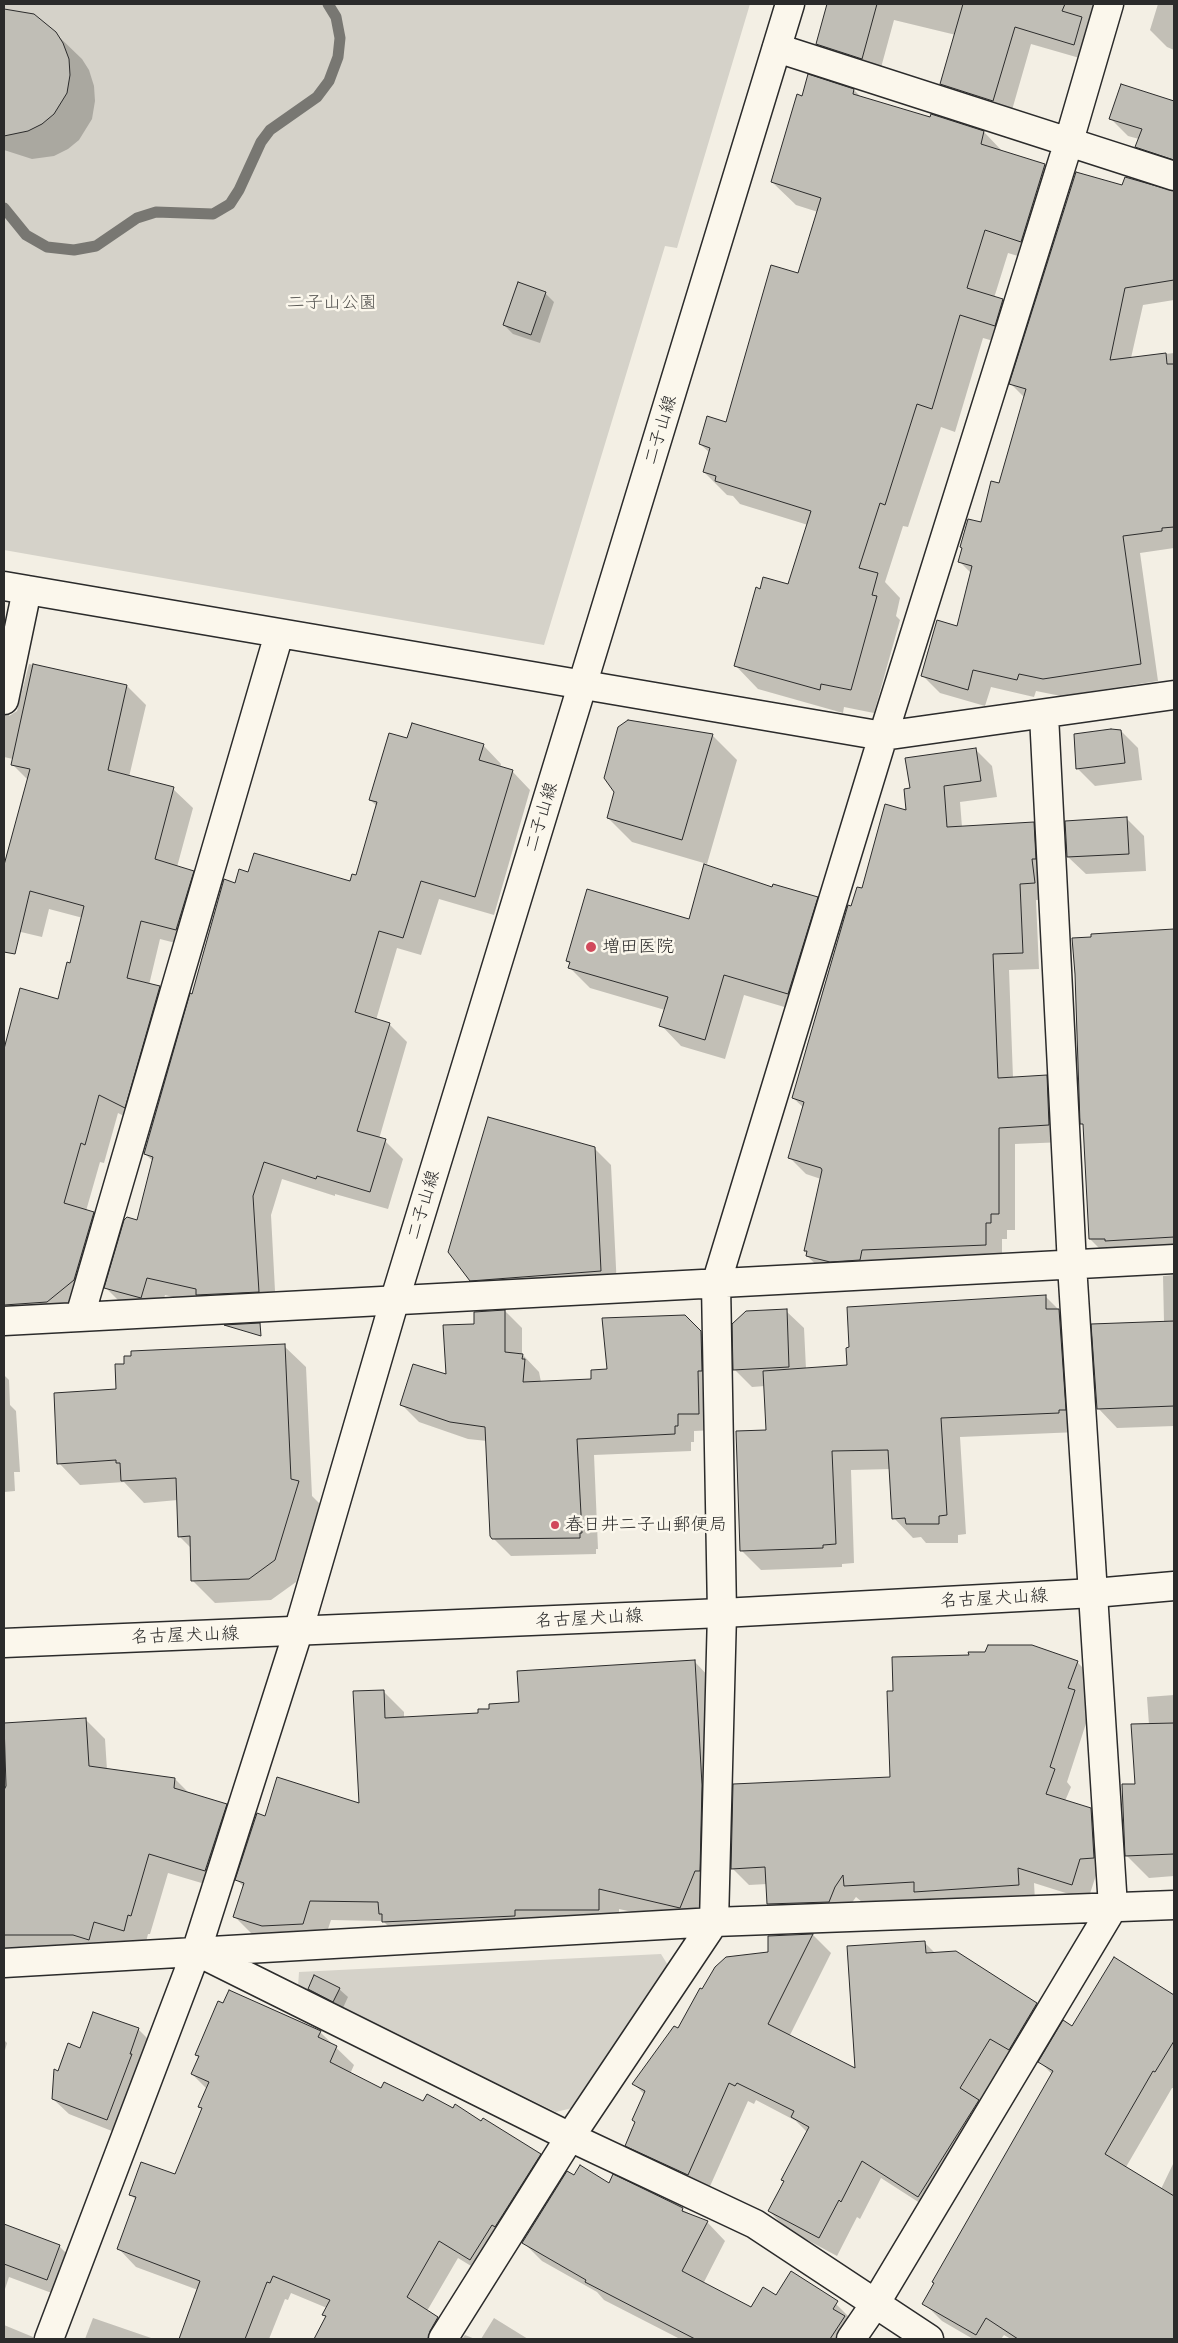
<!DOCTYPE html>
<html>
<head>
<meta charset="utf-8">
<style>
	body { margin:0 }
	#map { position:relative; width:1178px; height:2343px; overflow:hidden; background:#f3efe4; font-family:"Shantell Sans",sans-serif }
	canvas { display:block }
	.frame { position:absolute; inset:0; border:5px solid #2b2b2b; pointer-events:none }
</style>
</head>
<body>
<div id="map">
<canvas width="1178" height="2343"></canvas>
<div class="frame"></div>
</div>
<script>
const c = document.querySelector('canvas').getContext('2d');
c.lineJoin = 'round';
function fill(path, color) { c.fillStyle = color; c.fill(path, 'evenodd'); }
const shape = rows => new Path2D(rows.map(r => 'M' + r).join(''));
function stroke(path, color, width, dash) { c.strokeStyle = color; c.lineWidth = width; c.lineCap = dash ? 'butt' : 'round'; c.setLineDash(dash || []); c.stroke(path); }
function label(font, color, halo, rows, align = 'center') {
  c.font = font + ' "Shantell Sans","Klee One",sans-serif'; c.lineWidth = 5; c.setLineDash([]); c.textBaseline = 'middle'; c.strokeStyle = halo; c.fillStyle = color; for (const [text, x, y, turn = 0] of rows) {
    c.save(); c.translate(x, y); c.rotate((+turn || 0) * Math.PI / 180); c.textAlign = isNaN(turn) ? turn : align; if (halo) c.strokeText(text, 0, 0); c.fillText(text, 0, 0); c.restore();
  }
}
fill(shape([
	[4,4,750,4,677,248,665,246,544,645,4,550],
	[661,1954,669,1967,572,2108,556,2112,298,1987,299,1972]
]), '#d5d2c9');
fill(shape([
	[828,4,1105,4,1090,61,1031,44,1010,117,958,101,941,84,956,35,894,20,879,75,835,61,818,44],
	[1158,4,1174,4,1174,50,1167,47,1150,30],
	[4,11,7,11,55,33,82,59,89,70,94,86,95,101,92,119,79,140,68,149,54,156,32,159,4,150],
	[1121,86,1174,103,1174,171,1154,164,1137,147,1139,139,1128,136,1111,119],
	[854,90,861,97,931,118,931,116,984,132,1004,153,1045,165,1068,188,1044,264,1008,253,994,298,1003,300,1026,323,1018,348,983,338,955,432,941,427,908,527,903,526,885,582,900,598,896,616,900,620,874,713,844,707,843,713,758,689,735,665,761,590,789,585,808,525,740,504,733,496,727,495,704,472,710,453,700,444,726,423,799,275,818,212,796,205,772,182,803,97],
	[1126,178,1174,193,1174,300,1143,305,1131,358,1174,353,1174,548,1140,553,1158,681,1061,696,1036,691,1034,697,991,687,985,706,940,693,923,676,958,627,971,573,959,561,982,523,1000,485,1025,398,1011,384],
	[545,293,554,302,540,343,513,334,504,325],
	[4,657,16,676,9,716,17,711,29,664,127,686,146,705,129,777,173,789,193,808,177,867,193,872,212,891,195,948,160,939,149,985,159,987,178,1006,144,1126,118,1113,104,1163,100,1162,86,1211,93,1213,113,1232,93,1299,4,1325,4,1041,7,1042,59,1000,71,964,83,918,49,909,42,937,4,928,4,864,28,780,12,764,13,759,4,757],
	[1121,731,1138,748,1142,780,1095,786,1077,768],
	[712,735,737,760,707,864,632,842,608,818,616,791],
	[408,740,483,745,501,764,500,768,512,771,530,790,494,915,439,899,421,955,397,948,376,1020,389,1024,407,1042,379,1139,385,1141,403,1159,388,1209,335,1194,335,1196,282,1179,271,1215,276,1310,208,1306,165,1295,160,1316,124,1306,106,1288,138,1222,153,1161,145,1154,193,995,235,884,249,873,351,883,357,876,378,807,370,800],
	[975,749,992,766,997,797,960,802,962,827,1033,823,1050,840,1051,899,1036,900,1039,969,1009,970,1013,1078,1046,1077,1063,1093,1065,1142,1015,1144,1015,1230,1007,1230,1007,1239,1002,1239,1002,1261,824,1272,807,1256,805,1250,821,1179,806,1174,789,1157,804,1108,793,1098,822,1005,819,1003,849,907,852,908,908,812,911,789],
	[1127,819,1144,836,1146,871,1086,874,1068,857],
	[773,888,817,898,837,918,808,1014,744,995,725,1059,681,1046,661,1025,665,1010,590,988,569,967,570,964,567,961,690,921],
	[1174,930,1174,1259,1109,1258,1090,1239,1084,1126,1082,1124,1092,938,1132,932],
	[594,1148,611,1165,617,1288,488,1297,471,1280],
	[1174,1275,1174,1426,1117,1428,1098,1408,1164,1322,1163,1276],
	[1045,1296,1065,1316,1078,1432,960,1437,966,1534,958,1535,958,1543,926,1543,921,1537,913,1538,894,1518,891,1469,851,1470,854,1563,842,1564,842,1567,761,1570,742,1551,767,1431,765,1386,752,1387,734,1369,786,1311,804,1328,806,1369,848,1366],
	[505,1311,522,1328,522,1354,539,1372,541,1382,593,1380,608,1370,700,1332,718,1349,715,1430,694,1431,694,1442,691,1442,691,1451,594,1455,598,1549,596,1549,596,1554,511,1556,493,1538,487,1441,468,1439,419,1422,402,1405,447,1376,475,1325],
	[284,1346,306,1367,312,1496,320,1504,296,1582,271,1600,215,1603,193,1581,191,1548,179,1536,178,1500,144,1503,124,1482,80,1485,59,1463,117,1390,125,1365],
	[4,1375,9,1380,10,1405,16,1411,20,1472,14,1472,15,1491,4,1492],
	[694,1661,714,1682,701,1927,619,1909,619,1930,404,1942,383,1921,331,1920,323,1944,255,1937,234,1916,244,1887,237,1880,265,1817,360,1805,384,1692,404,1712,404,1718,480,1714],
	[1077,1662,1094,1679,1085,1702,1091,1708,1067,1782,1071,1787,1065,1801,1090,1809,1107,1826,1110,1874,1096,1875,1088,1900,1034,1883,1035,1901,932,1908,923,1899,862,1902,856,1897,851,1904,784,1921,768,1904,767,1884,749,1885,732,1868,892,1778],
	[1174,1695,1174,1876,1149,1878,1127,1856,1136,1785,1149,1725,1147,1697],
	[85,1719,105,1739,107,1770,175,1779,190,1794,226,1805,246,1825,225,1890,168,1873,150,1934,148,1934,144,1950,114,1941,109,1959,4,1958,4,1724],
	[813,1935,831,1953,789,2037,856,2070,925,1943,936,1954,956,1952,1036,2004,1055,2023,937,2214,881,2178,860,2219,857,2217,837,2256,787,2229,769,2211,808,2133,796,2121,756,2100,754,2104,748,2101,707,2193,645,2164,627,2145,645,2095,634,2084,678,2030,703,1990,770,1953,769,1937],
	[1115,1959,1174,1997,1174,2088,1172,2088,1126,2167,1161,2189,1174,2162,1174,2339,1011,2339,1004,2335,1001,2339,973,2339,942,2321,924,2303,1052,2074,1040,2062,1072,2028],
	[309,1989,339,1989,348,1997,342,2010,318,1997],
	[138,2029,154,2045,122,2135,69,2114,53,2099,59,2073,81,2049],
	[320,2032,354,2065,350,2074,382,2090,481,2123,540,2155,558,2174,489,2277,458,2258,427,2311,438,2318,456,2336,454,2339,316,2339,327,2317,324,2314,327,2308,291,2293,288,2300,285,2299,269,2339,180,2339,198,2290,136,2267,118,2248,136,2200,130,2194,175,2175,203,2110,199,2106,207,2089,192,2074,199,2058,196,2054],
	[4,2040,7,2043,4,2054],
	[613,2176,707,2222,725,2241,703,2284,752,2309,777,2296,836,2304,854,2322,859,2339,680,2339,604,2300,597,2292,542,2261,524,2243,575,2177,610,2185],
	[4,2225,59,2246,77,2264,65,2298,9,2277,4,2292],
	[93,2318,154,2339,85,2339],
	[494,2318,528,2339,481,2339],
	[4,2325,33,2337,36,2339,4,2339],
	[465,2335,475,2339,462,2339]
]), '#0003');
stroke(shape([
	[4,208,26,235,47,247,74,250,96,246,137,218,156,212,213,214,230,204,239,190,261,142,270,130,317,97,329,81,338,57,340,38,336,17,328,4]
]), '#787772', 11);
const building = shape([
	[827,4,877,4,862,59,816,44,827,4],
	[963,4,1065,4,1062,11,1082,17,1074,45,1015,27,993,101,940,84,963,4],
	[4,9,34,14,56,32,63,43,69,59,70,75,67,93,54,114,42,124,28,131,4,136,4,9],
	[808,74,854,89,853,94,930,117,931,114,984,131,981,144,1045,164,1021,242,985,230,967,288,1003,299,995,326,960,315,932,409,917,404,885,505,880,503,859,568,878,573,872,595,877,596,851,690,821,684,820,690,734,666,756,587,760,589,763,577,788,584,811,511,715,481,716,476,703,472,710,448,699,444,707,416,726,422,771,265,798,273,821,198,771,182,797,94,802,96,808,74],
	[1121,84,1174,101,1174,160,1135,147,1142,129,1109,119,1121,84],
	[1076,172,1122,185,1125,177,1174,191,1174,280,1125,288,1110,360,1166,353,1167,364,1174,364,1174,527,1162,528,1162,531,1123,536,1141,664,1043,679,1019,674,1017,680,973,670,968,690,921,676,937,620,957,626,972,566,958,562,962,548,960,547,968,519,981,522,991,481,999,483,1026,389,1009,384,1076,172],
	[518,282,546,292,531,335,503,325,518,282],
	[33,664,127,685,108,770,174,787,155,859,194,871,176,930,141,921,127,978,160,986,125,1108,99,1095,85,1145,81,1143,64,1203,94,1212,74,1280,47,1302,4,1305,4,1049,20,988,58,999,67,962,70,963,84,906,30,891,15,954,4,952,4,865,30,769,11,765,33,664],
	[628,720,713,734,682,840,607,818,614,792,604,778,618,727,628,720],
	[412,723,484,744,479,760,513,770,475,897,421,881,403,938,379,931,355,1012,390,1023,357,1131,386,1139,370,1192,317,1176,316,1179,264,1162,253,1196,259,1292,196,1295,196,1289,147,1278,141,1298,104,1288,124,1220,127,1217,137,1220,153,1157,144,1154,190,993,192,994,224,879,235,883,239,869,248,872,254,853,350,881,352,874,356,875,377,802,369,800,389,733,407,738,412,723],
	[1111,729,1121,730,1125,763,1076,769,1074,734,1111,729],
	[976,748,981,781,944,786,947,827,1034,822,1036,859,1032,859,1035,883,1020,884,1023,953,993,954,998,1078,1047,1075,1049,1125,999,1128,999,1214,991,1214,991,1223,986,1223,986,1245,862,1250,860,1260,830,1262,806,1256,807,1251,804,1251,822,1170,821,1168,788,1158,804,1102,792,1098,848,905,851,906,857,887,862,888,885,804,906,810,904,789,910,788,905,758,976,748],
	[1127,817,1129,854,1067,857,1065,821,1127,817],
	[704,864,772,887,773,884,818,897,788,994,724,975,705,1040,659,1026,668,997,568,968,570,962,566,961,587,889,689,919,704,864],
	[1174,929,1174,1237,1105,1241,1105,1239,1089,1239,1083,1124,1080,1124,1075,974,1072,938,1091,937,1091,934,1174,929],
	[488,1117,595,1147,601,1271,470,1281,448,1252,488,1117],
	[1046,1295,1046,1309,1059,1309,1066,1410,1059,1410,1059,1413,941,1418,947,1515,939,1516,939,1524,906,1524,905,1518,892,1519,888,1450,832,1451,836,1544,823,1545,823,1548,740,1551,736,1431,766,1430,763,1371,847,1365,846,1348,849,1347,847,1307,1046,1295],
	[787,1309,789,1367,733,1370,732,1324,746,1311,787,1309],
	[505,1310,505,1352,523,1354,522,1359,525,1359,523,1382,591,1379,591,1370,607,1369,602,1318,685,1315,701,1331,702,1371,698,1371,699,1414,678,1414,678,1426,675,1426,675,1434,577,1439,582,1533,580,1533,580,1538,492,1539,490,1536,485,1427,450,1422,400,1405,413,1364,446,1374,443,1325,474,1324,474,1312,505,1310],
	[1174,1321,1174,1406,1097,1409,1091,1324,1174,1321],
	[260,1323,261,1336,224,1325,260,1323],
	[285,1344,291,1479,299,1481,275,1560,249,1579,191,1581,190,1536,178,1537,176,1478,121,1481,120,1463,116,1463,116,1460,57,1464,54,1393,116,1389,115,1364,124,1364,124,1356,131,1356,131,1351,285,1344],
	[988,1645,1032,1645,1078,1661,1068,1688,1075,1690,1050,1767,1055,1769,1046,1794,1091,1808,1094,1858,1080,1859,1072,1885,1018,1868,1019,1885,914,1892,914,1882,844,1886,843,1875,835,1887,829,1902,767,1904,765,1867,731,1869,733,1784,890,1777,887,1691,893,1691,892,1657,969,1655,968,1652,985,1652,988,1645],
	[695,1660,702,1785,700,1871,695,1871,680,1908,599,1889,599,1910,515,1910,515,1916,382,1922,382,1914,379,1914,378,1902,310,1901,303,1924,262,1926,233,1917,244,1883,235,1880,257,1813,265,1816,277,1777,359,1803,353,1691,384,1690,385,1718,478,1713,478,1709,489,1709,489,1704,519,1702,517,1671,695,1660],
	[86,1718,89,1766,175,1778,174,1788,227,1804,205,1871,149,1854,131,1916,128,1915,124,1931,94,1922,89,1940,73,1935,4,1935,4,1790,6,1786,4,1723,86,1718],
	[1174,1723,1174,1854,1125,1856,1122,1784,1135,1784,1131,1724,1174,1723],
	[813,1934,768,2024,855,2068,847,1946,925,1941,926,1953,956,1951,1037,2003,1009,2050,990,2039,960,2088,979,2100,918,2197,862,2161,841,2202,839,2200,819,2238,768,2211,784,2181,781,2180,809,2127,791,2117,794,2111,737,2083,735,2086,729,2083,688,2175,625,2146,635,2122,632,2120,645,2091,632,2084,674,2026,678,2028,700,1988,702,1989,715,1967,726,1957,768,1952,768,1936,813,1934],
	[1114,1957,1174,1995,1174,2041,1155,2072,1153,2071,1105,2154,1174,2196,1174,2339,1018,2339,986,2318,976,2335,922,2304,934,2283,932,2282,1053,2071,1038,2062,1063,2020,1072,2026,1114,1957],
	[314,1975,340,1988,333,2002,308,1989,314,1975],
	[229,1990,321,2031,318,2037,337,2046,330,2062,381,2088,384,2082,423,2101,427,2094,453,2108,455,2104,481,2121,483,2118,541,2154,495,2227,492,2225,470,2260,439,2241,407,2297,438,2317,430,2331,428,2339,314,2339,326,2316,322,2315,330,2300,273,2276,270,2283,267,2282,245,2339,179,2339,200,2281,117,2249,136,2197,129,2195,141,2162,175,2174,202,2108,198,2107,209,2082,191,2074,199,2056,195,2055,218,2001,223,2003,229,1990],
	[93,2012,139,2028,130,2054,132,2054,107,2120,52,2099,54,2069,58,2071,68,2043,80,2048,93,2012],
	[580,2165,609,2183,613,2174,675,2204,683,2208,682,2211,708,2221,682,2271,751,2307,763,2287,776,2295,791,2271,838,2301,833,2309,845,2316,830,2339,695,2339,585,2282,586,2280,522,2243,567,2171,574,2175,580,2165],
	[4,2224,60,2245,47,2280,4,2264,4,2224]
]);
fill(building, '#c0beb6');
stroke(building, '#2b2b2b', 1);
const minor = shape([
	[777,48,1174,176],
	[4,586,883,736,1174,695],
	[4,700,27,590],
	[80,1316,279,634],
	[4,1321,1174,1259],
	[198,1952,570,2137,755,2224,929,2339],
	[4,1963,714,1922,1174,1905],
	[49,2339,196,1952,298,1632],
	[443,2339,570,2137,714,1922,722,1613,716,1284,883,736,1069,141,1109,4],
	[851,2339,875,2304,1113,1907,1072,1265,1044,715]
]);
const tertiary = shape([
	[298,1632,395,1299,790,4]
]);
const secondary = shape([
	[4,1643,722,1613,1094,1593,1174,1586]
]);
stroke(minor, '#2b2b2b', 31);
stroke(tertiary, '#2b2b2b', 31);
stroke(secondary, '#2b2b2b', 31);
stroke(minor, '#fbf7ec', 28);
stroke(tertiary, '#fbf7ec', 28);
stroke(secondary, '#fbf7ec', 28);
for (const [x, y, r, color] of [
	[591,947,6,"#d1495b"],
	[555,1525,5,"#d1495b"]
]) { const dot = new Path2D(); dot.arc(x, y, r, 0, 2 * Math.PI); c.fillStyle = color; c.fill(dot); stroke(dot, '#fbf7ec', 2); }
label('18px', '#565552', '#fbf7ec', [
	["二子山公園",332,303]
]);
label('18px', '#2b2b2b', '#fbf7ec', [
	["二子山線",661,430,-73],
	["二子山線",542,817,-73],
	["二子山線",424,1205,-73],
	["名古屋犬山線",994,1599,-3],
	["名古屋犬山線",589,1619,-3],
	["名古屋犬山線",185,1636,-2]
]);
label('18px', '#2b2b2b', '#fbf7ec', [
	["増田医院",602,947],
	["春日井二子山郵便局",565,1525]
], 'left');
</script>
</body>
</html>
